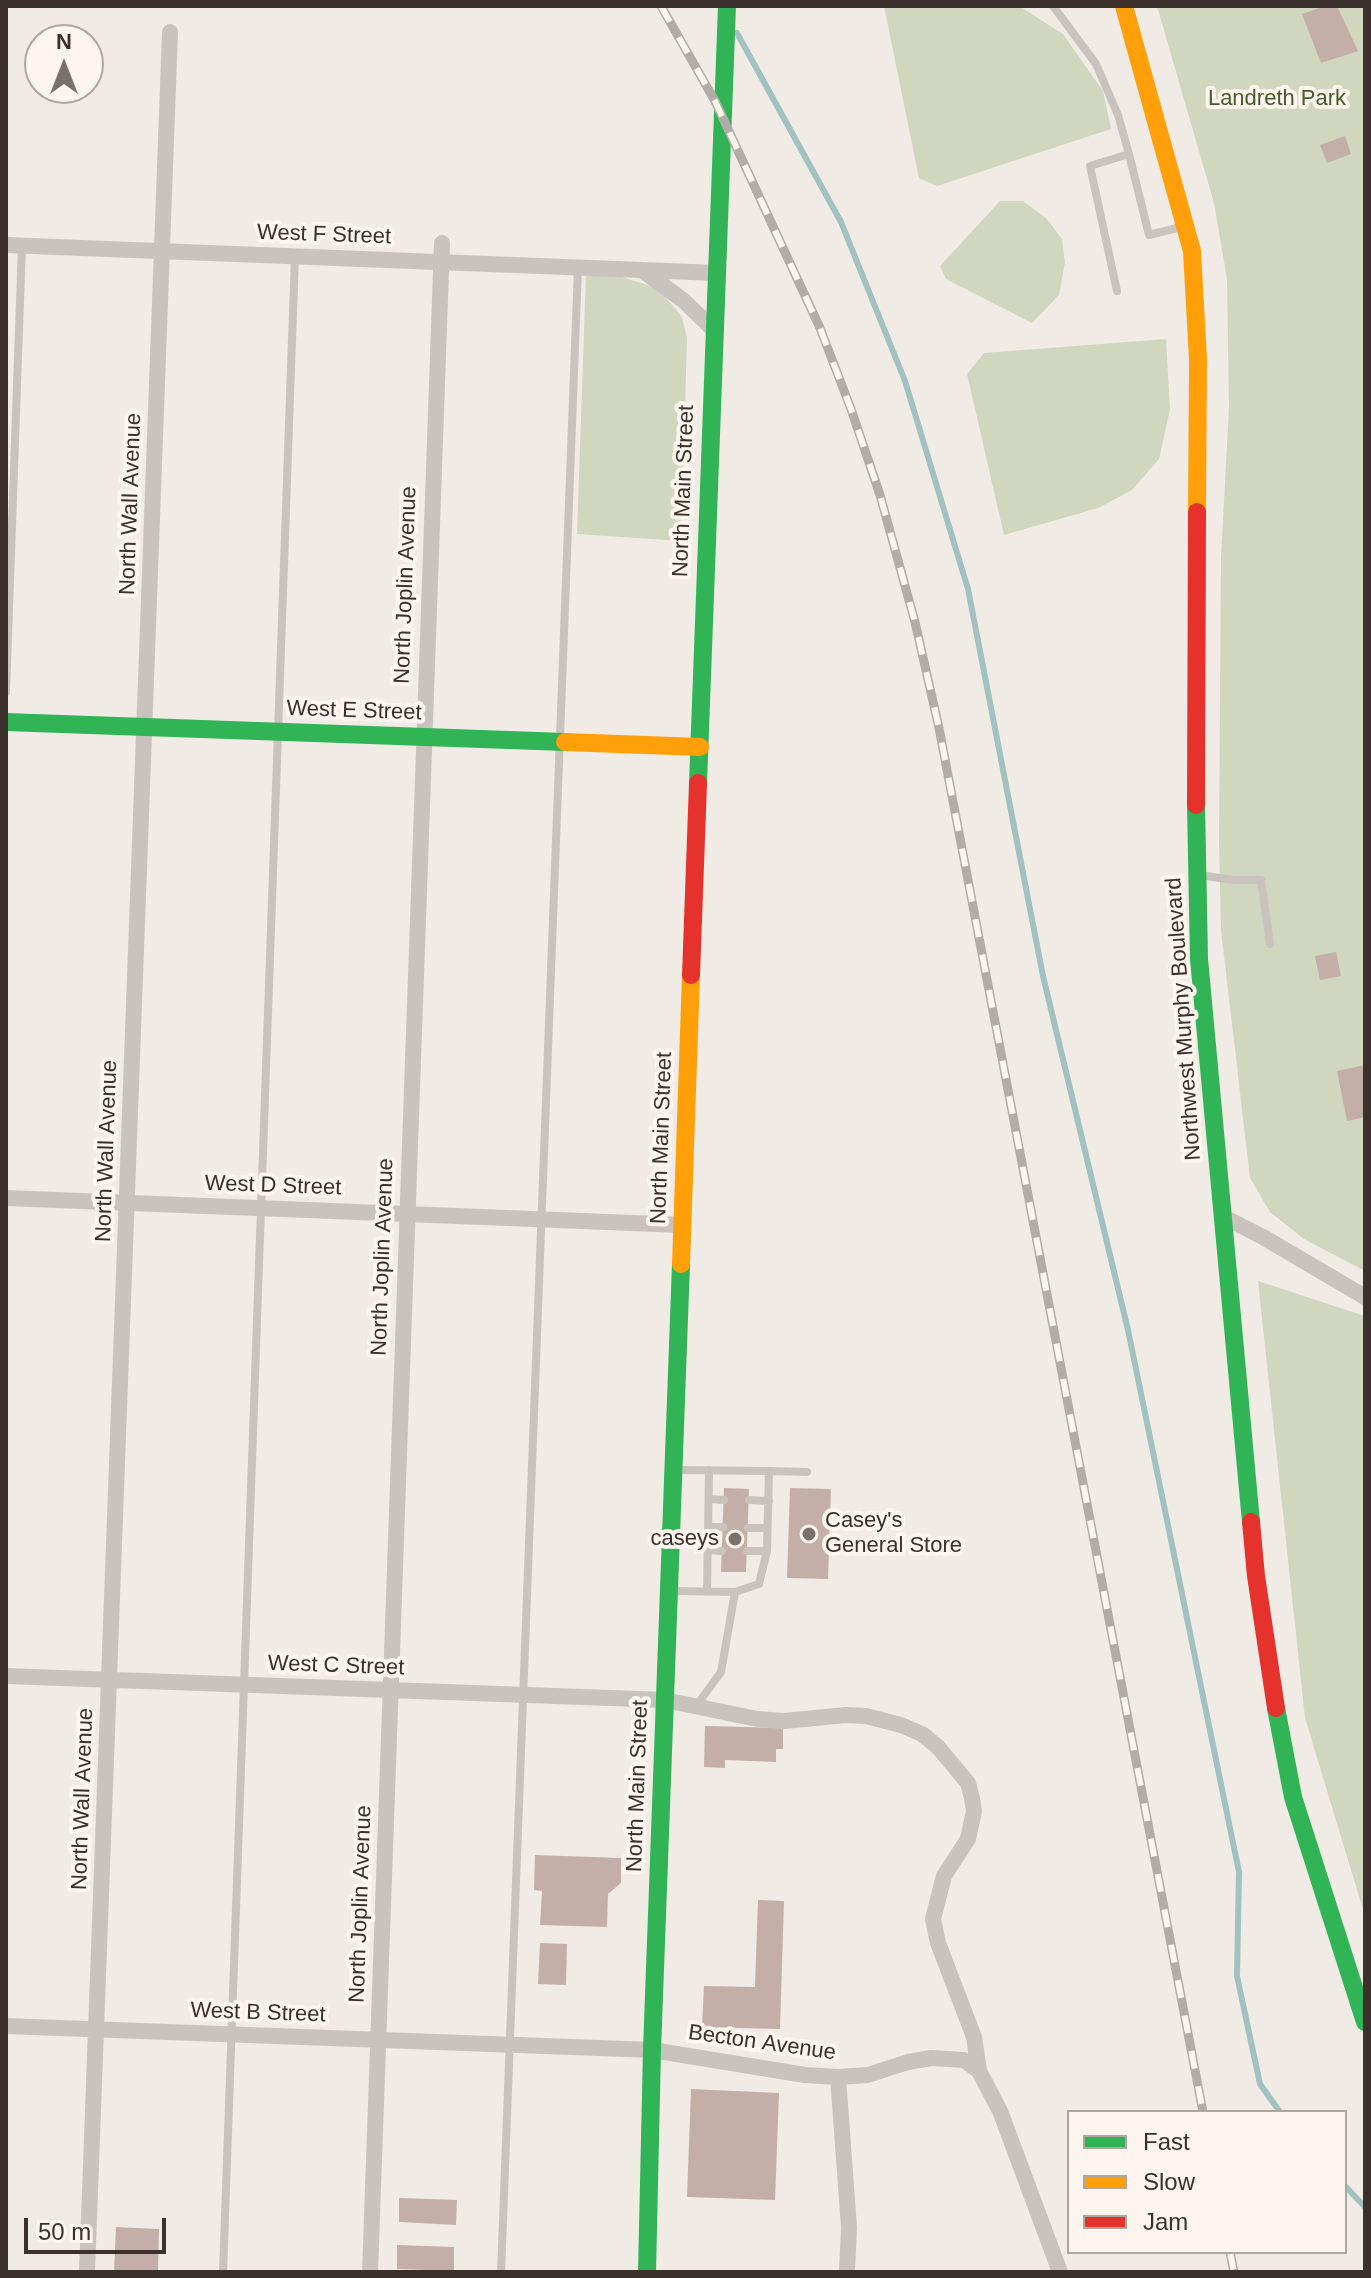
<!DOCTYPE html>
<html>
<head>
<meta charset="utf-8">
<style>
	body { margin:0 }
	#map { position:relative; width:1371px; height:2278px; overflow:hidden; background:#f0ebe5; font-family:Arial,sans-serif }
	canvas { display:block }
	.frame { position:absolute; inset:0; border:8px solid #3b302b; pointer-events:none }
	.legend { position:absolute; left:1067px; top:2110px; width:280px; height:144px; box-sizing:border-box; background:#fbf5ee; border:2px solid #aea6a0; margin:0; padding:10px 14px; list-style:none; font-size:24px; color:#3b302b }
	.legend li { display:flex; align-items:center; gap:16px; height:40px }
	.legend b { width:40px; border:2px solid #aea6a0 }
	.north { position:absolute; left:24px; top:24px; width:80px; height:80px; box-sizing:border-box; background:#fbf5ee; border:2px solid #aea6a0; border-radius:50%; rotate:0deg; font-size:22px; font-weight:700; line-height:32px; text-align:center; color:#3b302b }
	.north::after { content:''; display:block; margin:auto; width:28px; height:36px; background:#7a716c; clip-path:polygon(50% 0,100% 100%,50% 72%,0 100%) }
	.scale { position:absolute; left:24px; top:2218px; width:142px; height:36px; box-sizing:border-box; border:4px solid #3b302b; border-top:0; padding-left:10px; font-size:24px; line-height:28px; white-space:nowrap; color:#3b302b; -webkit-text-stroke:6px #fbf5ee; paint-order:stroke }
</style>
</head>
<body>
<div id="map">
<canvas width="1371" height="2278"></canvas>
<div class="frame"></div>
<ul class="legend">
<li><b style="height:10px;background:#30b455"></b>Fast</li>
<li><b style="height:10px;background:#ff9f0a"></b>Slow</li>
<li><b style="height:10px;background:#e5322d"></b>Jam</li>
</ul>
<div class="north">N</div>
<div class="scale">50 m</div>
</div>
<script>
const c = document.querySelector('canvas').getContext('2d');
c.lineJoin = 'round';
function fill(path, color) { c.fillStyle = color; c.fill(path, 'evenodd'); }
const shape = rows => new Path2D(rows.map(r => 'M' + r).join(''));
function stroke(path, color, width, dash) { c.strokeStyle = color; c.lineWidth = width; c.lineCap = dash ? 'butt' : 'round'; c.setLineDash(dash || []); c.stroke(path); }
function label(font, color, halo, rows, align = 'center') {
  c.font = font + ' Arial,sans-serif'; c.lineWidth = 8; c.setLineDash([]); c.textBaseline = 'middle'; c.strokeStyle = halo; c.fillStyle = color; for (const [text, x, y, turn = 0] of rows) {
    c.save(); c.translate(x, y); c.rotate((+turn || 0) * Math.PI / 180); c.textAlign = isNaN(turn) ? turn : align; if (halo) c.strokeText(text, 0, 0); c.fillText(text, 0, 0); c.restore();
  }
}
fill(shape([
	[884,6,1017,6,1022,8,1063,34,1103,91,1111,129,937,186,919,178],
	[1157,6,1365,6,1365,1271,1304,1239,1270,1212,1250,1178,1221,930,1219,843,1221,558,1229,407,1227,279,1214,203],
	[1000,201,1023,201,1046,218,1062,239,1065,262,1059,295,1032,323,946,279,940,266],
	[586,274,618,276,648,285,662,293,682,317,687,338,681,541,577,534],
	[1166,339,1170,409,1159,459,1132,490,1098,508,1004,535,967,374,984,353],
	[1258,1281,1365,1316,1365,1916,1305,1718]
]), '#d1d6bf');
stroke(shape([
	[737,33,841,222,905,381,968,589,1043,976,1128,1330,1239,1872,1237,1976,1260,2084,1280,2112],
	[1345,2186,1365,2207]
]), '#a1c2c1', 6);
fill(shape([
	[1325,6,1337,6,1358,51,1321,63,1302,14],
	[1345,136,1351,154,1327,163,1320,145],
	[1336,952,1341,976,1320,980,1315,956],
	[1365,1065,1365,1117,1347,1121,1337,1071],
	[724,1488,749,1489,746,1572,721,1572],
	[790,1488,831,1489,828,1579,787,1578],
	[705,1726,783,1728,783,1749,776,1749,776,1762,725,1760,725,1768,704,1767],
	[535,1855,621,1858,621,1883,608,1894,607,1927,540,1925,542,1891,534,1890],
	[758,1900,784,1901,780,2029,702,2027,704,1986,755,1987],
	[540,1943,567,1944,566,1985,538,1984],
	[691,2089,779,2093,775,2200,687,2197],
	[399,2198,457,2200,456,2225,399,2222],
	[116,2227,159,2229,158,2272,114,2272],
	[397,2245,454,2247,454,2271,397,2269]
]), '#c3afa7');
stroke(shape([
	[1053,6,1096,64,1118,115,1129,154],
	[1117,291,1090,166,1129,154,1149,235,1185,226],
	[6,692,22,246],
	[1199,875,1233,880,1261,880,1270,944],
	[678,1470,769,1471,767,1551,759,1584,735,1592,721,1672,697,1705],
	[769,1471,807,1472],
	[709,1499,724,1500],
	[749,1500,769,1501],
	[708,1527,723,1527],
	[748,1528,767,1528],
	[708,1550,722,1551],
	[747,1551,767,1551],
	[674,1591,735,1592],
	[707,1592,709,1470],
	[223,2272,295,256],
	[501,2272,578,268]
]), '#c9c3be', 8);
stroke(shape([
	[6,245,717,273],
	[642,270,684,301,714,330],
	[6,1198,682,1225],
	[1224,1217,1263,1237,1365,1297],
	[6,1676,665,1700,757,1719,784,1721,846,1715,866,1716,901,1725,922,1734,938,1747,968,1783,972,1798,974,1811,968,1839,944,1876,933,1919,938,1943,974,2037,979,2071],
	[6,2026,652,2050,805,2075,838,2077,868,2075,908,2062,931,2058,964,2060,979,2071,1000,2111,1060,2272],
	[838,2077,849,2227,847,2272],
	[87,2272,170,32],
	[370,2272,442,243]
]), '#c9c3be', 16);
stroke(shape([
	[6,722,565,742],
	[698,783,727,6],
	[1196,805,1199,959,1251,1522],
	[1276,1708,1293,1797,1365,2022],
	[647,2272,652,2050,681,1264]
]), '#30b455', 18);
stroke(shape([
	[1124,6,1192,251,1198,359,1197,512],
	[565,742,700,747],
	[681,1264,691,975]
]), '#ff9f0a', 18);
stroke(shape([
	[1196,805,1197,512],
	[691,975,698,783],
	[1251,1522,1256,1576,1276,1708]
]), '#e5322d', 18);
const rail = shape([
	[661,6,715,101,820,328,851,409,880,495,915,622,939,728,1203,2112],
	[1230,2252,1234,2272]
]);
stroke(rail, '#b1aca8', 9);
stroke(rail, '#fbf5ee', 6, [18]);
for (const [x, y, r, color] of [
	[809,1534,8,"#7a716c"],
	[735,1539,8,"#7a716c"]
]) { const dot = new Path2D(); dot.arc(x, y, r, 0, 2 * Math.PI); c.fillStyle = color; c.fill(dot); stroke(dot, '#fbf5ee', 3); }
label('22px', '#4a5a2e', '#fbf5ee', [
	["Landreth Park",1277,99]
]);
label('22px', '#3b302b', '#fbf5ee', [
	["West F Street",324,235,2],
	["North Main Street",684,491,-88],
	["North Wall Avenue",131,504,-88],
	["North Joplin Avenue",406,585,-88],
	["West E Street",354,711,2],
	["Northwest Murphy Boulevard",1184,1019,-94],
	["North Main Street",662,1138,-88],
	["North Wall Avenue",107,1151,-88],
	["West D Street",273,1186,2],
	["North Joplin Avenue",383,1257,-88],
	["West C Street",336,1666,2],
	["North Main Street",638,1786,-88],
	["North Wall Avenue",83,1799,-88],
	["North Joplin Avenue",361,1904,-88],
	["West B Street",258,2013,2],
	["Becton Avenue",762,2043,8]
]);
label('22px', '#3b302b', '#fbf5ee', [
	["Casey's",825,1521],
	["General Store",825,1546],
	["caseys",719,1539,"right"]
], 'left');
</script>
</body>
</html>
